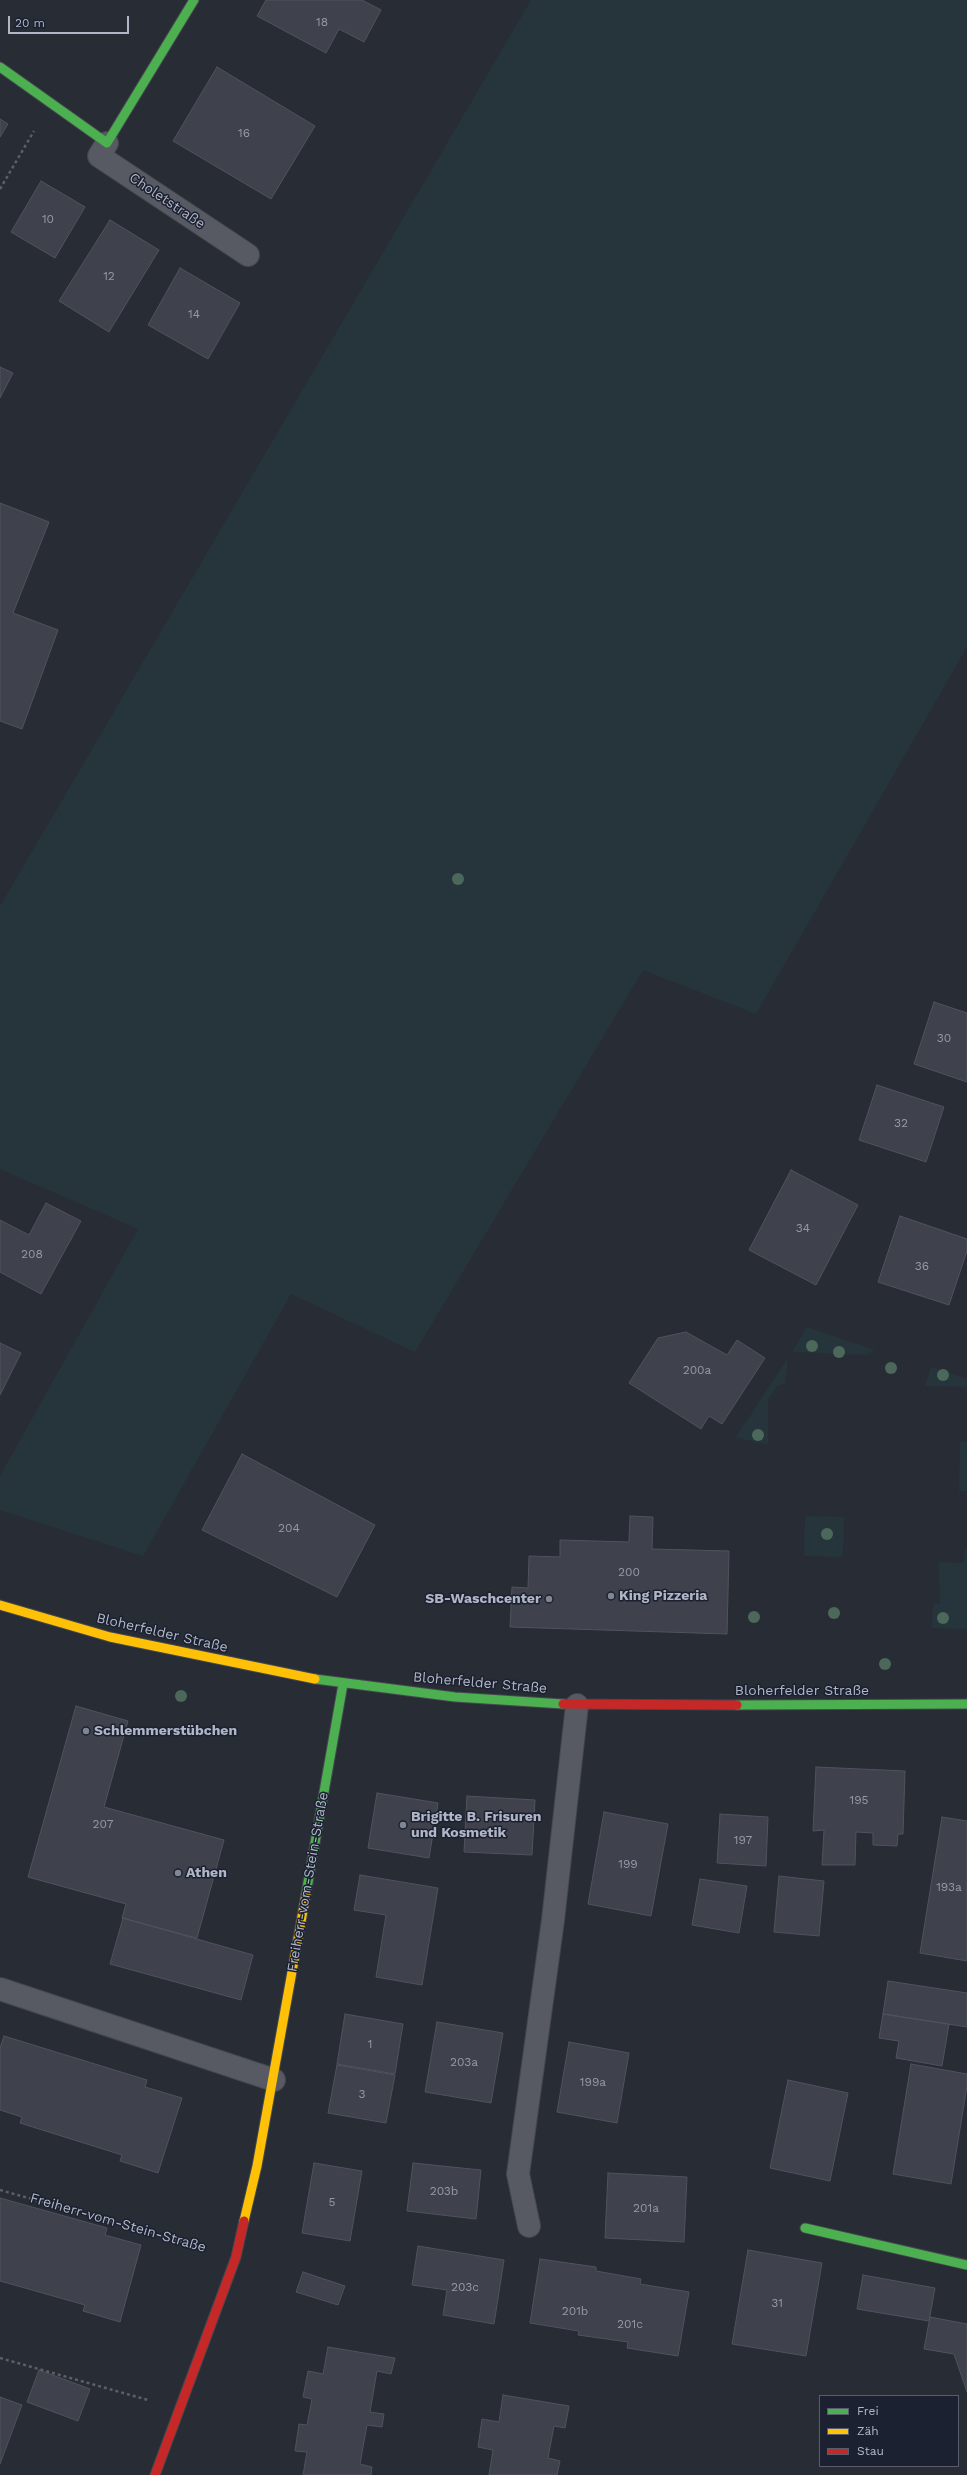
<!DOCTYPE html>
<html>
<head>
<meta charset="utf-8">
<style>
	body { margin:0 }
	#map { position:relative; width:967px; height:2475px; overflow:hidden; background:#282c35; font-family:"Work Sans",sans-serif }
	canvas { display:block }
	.legend { position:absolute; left:819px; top:2395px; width:140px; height:72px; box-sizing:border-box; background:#1b2130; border:1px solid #575d6c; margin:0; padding:5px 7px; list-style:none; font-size:12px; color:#b1b6c7 }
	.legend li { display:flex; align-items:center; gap:8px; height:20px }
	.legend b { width:20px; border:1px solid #575d6c }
	.scale { position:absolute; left:8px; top:16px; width:121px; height:18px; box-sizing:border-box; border:2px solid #b1b6c7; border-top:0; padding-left:5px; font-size:12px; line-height:14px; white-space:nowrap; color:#b1b6c7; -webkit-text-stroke:3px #1b2130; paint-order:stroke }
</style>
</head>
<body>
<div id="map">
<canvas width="967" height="2475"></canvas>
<ul class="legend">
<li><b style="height:5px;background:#4caf50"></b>Frei</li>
<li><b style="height:5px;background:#ffc107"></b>Zäh</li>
<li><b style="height:5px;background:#c62828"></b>Stau</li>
</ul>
<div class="scale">20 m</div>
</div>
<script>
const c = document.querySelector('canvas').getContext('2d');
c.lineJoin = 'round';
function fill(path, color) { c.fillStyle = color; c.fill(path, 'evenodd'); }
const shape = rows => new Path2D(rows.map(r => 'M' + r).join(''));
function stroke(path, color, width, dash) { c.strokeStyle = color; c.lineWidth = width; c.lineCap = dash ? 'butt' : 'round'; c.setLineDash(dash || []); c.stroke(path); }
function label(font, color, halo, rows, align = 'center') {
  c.font = font + ' "Work Sans",sans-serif'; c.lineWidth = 3; c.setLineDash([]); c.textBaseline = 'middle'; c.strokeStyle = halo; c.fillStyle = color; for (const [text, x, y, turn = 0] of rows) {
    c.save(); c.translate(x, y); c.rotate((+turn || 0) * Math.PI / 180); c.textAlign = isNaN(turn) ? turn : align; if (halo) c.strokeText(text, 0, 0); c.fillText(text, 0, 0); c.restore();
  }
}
fill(shape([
	[531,0,967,0,967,647,756,1014,643,970,415,1352,291,1294,143,1556,0,1510,0,1476,138,1229,0,1169,0,906],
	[807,1327,875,1350,866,1355,792,1352],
	[788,1358,785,1384,778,1385,768,1399,768,1445,736,1437],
	[931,1367,967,1379,967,1387,925,1386],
	[960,1442,967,1442,967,1491,959,1491],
	[805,1516,844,1517,843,1557,804,1556],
	[965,1548,967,1548,967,1629,932,1628,933,1603,940,1604,939,1562,964,1563]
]), '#25353b');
const building = shape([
	[266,0,362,0,381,10,364,42,339,29,326,53,257,16,266,0],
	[217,67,315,126,271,199,173,141,217,67],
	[0,119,8,124,0,137,0,119],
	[41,181,85,207,55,258,11,232,41,181],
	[110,220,159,250,109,332,59,301,110,220],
	[180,268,240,303,208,359,148,325,180,268],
	[0,367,13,373,0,398,0,367],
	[0,503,49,522,13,613,58,630,22,729,0,721,0,503],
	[934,1002,967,1013,967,1082,914,1064,934,1002],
	[877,1085,944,1107,926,1162,859,1140,877,1085],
	[791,1170,858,1205,816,1285,749,1250,791,1170],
	[46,1203,81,1221,41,1294,0,1272,0,1220,29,1235,46,1203],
	[900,1216,967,1239,967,1251,949,1305,878,1282,900,1216],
	[686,1332,727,1355,737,1340,765,1358,722,1424,709,1416,701,1429,629,1383,658,1338,686,1332],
	[0,1343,21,1353,0,1395,0,1343],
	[242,1454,375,1525,337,1597,202,1530,242,1454],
	[630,1516,653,1517,652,1549,729,1551,727,1634,510,1627,512,1587,528,1588,529,1556,560,1557,560,1540,629,1542,630,1516],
	[76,1706,128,1721,104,1807,224,1840,197,1938,122,1918,126,1904,28,1877,76,1706],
	[816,1767,905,1771,903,1834,898,1834,897,1846,873,1845,873,1833,856,1832,855,1865,822,1865,824,1830,813,1831,816,1767],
	[377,1793,438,1803,429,1858,368,1848,377,1793],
	[467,1796,535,1800,532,1855,464,1852,467,1796],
	[604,1812,668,1824,651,1916,588,1904,604,1812],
	[720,1814,768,1817,766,1866,717,1863,720,1814],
	[942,1817,967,1821,967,1961,920,1953,942,1817],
	[360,1875,438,1888,422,1985,376,1977,386,1915,354,1910,360,1875],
	[779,1876,824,1881,819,1936,774,1932,779,1876],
	[700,1879,747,1886,739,1933,692,1925,700,1879],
	[123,1918,253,1955,241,2000,110,1964,123,1918],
	[888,1981,967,1993,967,2027,883,2014,888,1981],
	[345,2014,403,2024,395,2074,337,2064,345,2014],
	[883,2014,949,2024,942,2066,896,2058,899,2041,879,2038,883,2014],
	[437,2022,503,2033,491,2103,425,2092,437,2022],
	[4,2036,147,2080,145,2087,182,2098,158,2173,120,2161,122,2155,20,2123,22,2117,0,2110,0,2048,4,2036],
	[569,2042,629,2053,617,2123,557,2112,569,2042],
	[911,2064,967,2074,967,2086,951,2184,893,2174,911,2064],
	[337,2065,395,2075,386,2123,328,2113,337,2065],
	[788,2080,848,2093,830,2181,770,2168,788,2080],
	[314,2163,362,2171,350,2241,302,2233,314,2163],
	[413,2163,481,2170,476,2219,407,2211,413,2163],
	[608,2173,687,2177,684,2242,605,2238,608,2173],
	[0,2198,107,2228,105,2235,141,2245,120,2322,83,2311,85,2305,0,2281,0,2198],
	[418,2246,504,2260,494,2324,443,2315,447,2290,412,2285,418,2246],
	[748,2250,822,2263,806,2356,732,2344,748,2250],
	[540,2259,596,2267,596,2271,641,2279,640,2284,689,2292,678,2356,627,2348,628,2342,578,2335,579,2331,530,2323,540,2259],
	[303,2272,345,2286,338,2305,296,2292,303,2272],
	[863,2275,935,2288,929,2321,857,2309,863,2275],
	[930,2317,967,2324,967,2392,954,2354,924,2349,930,2317],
	[328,2347,395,2358,391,2374,377,2371,370,2412,384,2414,382,2427,367,2425,360,2464,372,2467,371,2475,303,2475,307,2452,295,2451,299,2424,307,2425,312,2399,303,2397,308,2371,323,2374,328,2347],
	[39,2370,90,2389,78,2421,27,2402,39,2370],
	[503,2395,569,2406,565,2428,554,2426,548,2458,560,2461,557,2475,489,2475,493,2450,478,2447,482,2419,499,2422,503,2395],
	[0,2397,22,2405,0,2464,0,2397]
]);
fill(building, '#3f424c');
stroke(building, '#50535d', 1);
const lane = shape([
	[0,1989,274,2080],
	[529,2226,518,2174,553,1920,577,1705]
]);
const street = shape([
	[107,143,99,156,248,255]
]);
const fast = shape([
	[0,67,107,143,194,0],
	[315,1679,455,1697,563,1704],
	[737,1705,967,1704],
	[306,1894,343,1684],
	[805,2228,967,2265]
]);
const slow = shape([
	[0,1605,110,1637,315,1679],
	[244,2221,257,2166,306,1894]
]);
const jam = shape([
	[563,1704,737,1705],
	[155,2475,236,2257,244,2221]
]);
stroke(lane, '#44474e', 24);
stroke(street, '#44474e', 24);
stroke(fast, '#44474e', 11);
stroke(slow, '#44474e', 11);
stroke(jam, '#44474e', 11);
stroke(shape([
	[0,189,34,131],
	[0,2190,205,2248],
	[0,2358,148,2400]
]), '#5b5f67', 2.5, [3, 3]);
stroke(lane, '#585a63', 22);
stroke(street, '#585a63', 22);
stroke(fast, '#4caf50', 9);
stroke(slow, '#ffc107', 9);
stroke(jam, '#c62828', 9);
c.fillStyle = '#4b685b';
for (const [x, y] of [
	[458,879],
	[812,1346],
	[839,1352],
	[891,1368],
	[943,1375],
	[758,1435],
	[827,1534],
	[834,1613],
	[754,1617],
	[943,1618],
	[885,1664],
	[181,1696]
]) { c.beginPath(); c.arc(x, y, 6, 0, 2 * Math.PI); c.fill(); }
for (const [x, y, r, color] of [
	[611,1596,4,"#818694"],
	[549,1599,4,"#818694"],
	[86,1731,4,"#818694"],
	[403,1825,4,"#818694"],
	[178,1873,4,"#818694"]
]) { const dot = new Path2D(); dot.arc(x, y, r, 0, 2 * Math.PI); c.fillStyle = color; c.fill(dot); stroke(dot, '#1b2130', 1.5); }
label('12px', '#9499a8', null, [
	["18",322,22],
	["16",244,133],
	["10",48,219],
	["12",109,276],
	["14",194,314],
	["30",944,1038],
	["32",901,1123],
	["34",803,1228],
	["208",32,1254],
	["36",922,1266],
	["200a",697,1370],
	["204",289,1528],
	["200",629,1572],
	["195",859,1800],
	["207",103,1824],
	["197",743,1840],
	["199",628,1864],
	["193a",949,1887],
	["1",370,2044],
	["203a",464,2062],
	["199a",593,2082],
	["3",362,2094],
	["203b",444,2191],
	["5",332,2202],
	["201a",646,2208],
	["203c",465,2287],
	["31",777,2303],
	["201b",575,2311],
	["201c",630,2324]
]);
label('14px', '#b1b6c7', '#1b2130', [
	["Choletstraße",167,201,34],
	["Bloherfelder Straße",162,1633,13],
	["Bloherfelder Straße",480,1683,5],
	["Bloherfelder Straße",802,1691],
	["Freiherr-vom-Stein-Straße",308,1882,-80],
	["Freiherr-vom-Stein-Straße",118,2223,16]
]);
label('bold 14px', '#b1b6c7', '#1b2130', [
	["King Pizzeria",619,1596],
	["SB-Waschcenter",541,1599,"right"],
	["Schlemmerstübchen",94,1731],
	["Brigitte B. Frisuren",411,1817],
	["und Kosmetik",411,1833],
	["Athen",186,1873]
], 'left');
</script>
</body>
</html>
